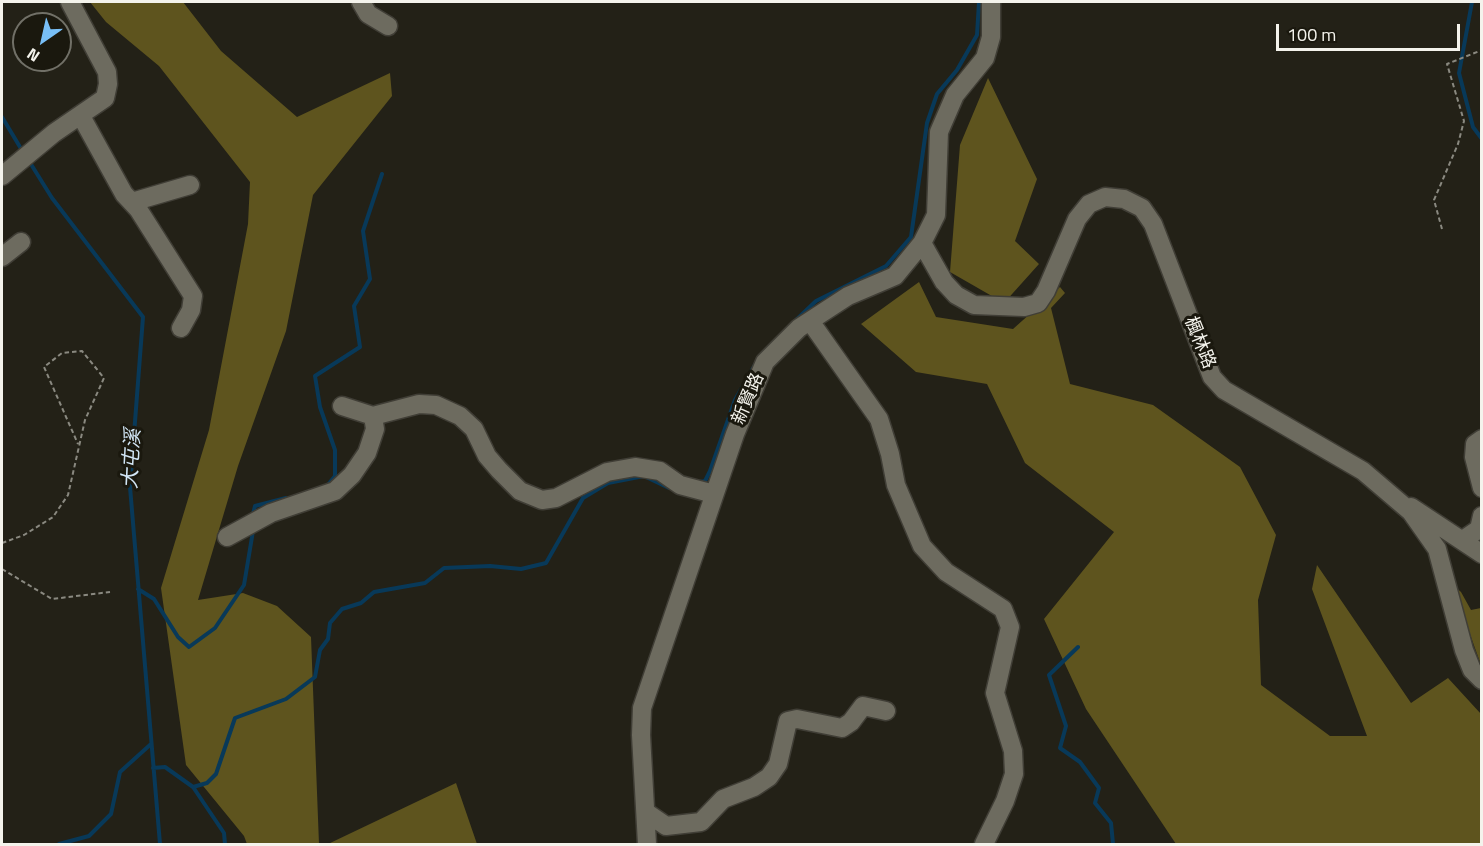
<!DOCTYPE html>
<html>
<head>
<meta charset="utf-8">
<style>
	body { margin:0 }
	#map { position:relative; width:1483px; height:846px; overflow:hidden; background:#232117; font-family:"Titillium Web",sans-serif }
	canvas { display:block }
	.frame { position:absolute; inset:0; border:3px solid #f4f3ec; pointer-events:none }
	.north { position:absolute; left:12px; top:12px; width:60px; height:60px; box-sizing:border-box; background:#1a180e; border:2px solid #717067; border-radius:50%; rotate:214deg; font-size:16px; font-weight:700; line-height:24px; text-align:center; color:#f4f3ec }
	.north::after { content:''; display:block; margin:auto; width:21px; height:27px; background:#78bff7; clip-path:polygon(50% 0,100% 100%,50% 72%,0 100%) }
	.scale { position:absolute; left:1276px; top:24px; width:184px; height:27px; box-sizing:border-box; border:3px solid #f4f3ec; border-top:0; padding-left:8px; font-size:18px; line-height:21px; white-space:nowrap; color:#f4f3ec; -webkit-text-stroke:4px #1a180e; paint-order:stroke }
</style>
</head>
<body>
<div id="map">
<canvas width="1483" height="846"></canvas>
<div class="frame"></div>
<div class="north">N</div>
<div class="scale">100 m</div>
</div>
<script>
const c = document.querySelector('canvas').getContext('2d');
c.lineJoin = 'round';
function fill(path, color) { c.fillStyle = color; c.fill(path, 'evenodd'); }
const shape = rows => new Path2D(rows.map(r => 'M' + r).join(''));
function stroke(path, color, width, dash) { c.strokeStyle = color; c.lineWidth = width; c.lineCap = dash ? 'butt' : 'round'; c.setLineDash(dash || []); c.stroke(path); }
function label(font, color, halo, rows, align = 'center') {
  c.font = font + ' "Titillium Web","Noto Sans TC",sans-serif'; c.lineWidth = 6; c.setLineDash([]); c.textBaseline = 'middle'; c.strokeStyle = halo; c.fillStyle = color; for (const [text, x, y, turn = 0] of rows) {
    c.save(); c.translate(x, y); c.rotate((+turn || 0) * Math.PI / 180); c.textAlign = isNaN(turn) ? turn : align; if (halo) c.strokeText(text, 0, 0); c.fillText(text, 0, 0); c.restore();
  }
}
fill(shape([
	[90,2,183,2,221,51,297,117,390,73,392,96,313,195,286,331,238,466,198,600,243,593,277,606,311,637,319,844,247,844,244,836,186,765,161,588,209,430,248,224,250,182,159,66,106,22],
	[988,78,1037,179,1015,241,1039,264,1004,303,950,272,960,145],
	[919,282,936,317,1013,329,1060,287,1065,293,1051,308,1070,384,1153,405,1240,467,1276,535,1258,600,1261,685,1330,736,1367,736,1312,589,1317,565,1411,703,1448,678,1481,714,1481,844,1176,844,1086,709,1044,619,1114,532,1025,463,987,384,916,372,861,324],
	[1452,584,1461,592,1471,610,1481,608,1481,665],
	[456,783,477,844,328,844]
]), '#5e541e');
stroke(shape([
	[1472,2,1459,73,1473,127,1482,139],
	[2,117,23,152],
	[29,161,52,198,143,317,130,487,160,844],
	[796,320,816,301,886,266,911,237,927,123,937,94,957,70,977,35,979,2],
	[700,482,705,481,710,471,735,400,756,363],
	[327,486,335,476,335,450,320,407,315,376,360,347,354,306,370,279,363,231,382,174],
	[253,514,255,506,286,498],
	[138,589,154,599,178,637,189,647,215,628,244,585,253,531],
	[1078,647,1049,675,1066,726,1060,748,1080,762,1099,788,1095,803,1111,823,1113,844],
	[153,768,165,767,193,787,207,783,216,774,235,718,286,699,315,677,320,650,328,639,330,623,342,609,361,603,374,592,425,583,444,568,490,566,521,569,546,563,583,498,608,483,644,476,669,488],
	[193,787,224,833,225,844],
	[59,844,89,836,111,814,120,772,151,744]
]), '#083959', 4);
const minor = shape([
	[361,2,368,14,388,26],
	[81,116,124,194,138,209,193,296,191,310,181,328],
	[2,176,54,133,105,98,108,84,107,72,70,2],
	[132,202,190,185],
	[922,243,944,282,956,295,974,305,1024,307,1038,303,1046,291,1077,219,1089,204,1105,197,1124,199,1142,208,1153,224,1212,377,1224,390,1363,471,1411,512,1437,549,1464,650,1472,670,1482,680],
	[2,257,21,242],
	[810,321,879,419,890,454,896,485,922,546,946,572,1003,609,1010,627,995,693,1013,751,1014,774,1005,801,984,844],
	[342,406,373,416,419,404,436,405,460,416,474,429,487,456,499,470,520,491,542,500,556,498,607,472,635,467,660,471,680,485,714,494],
	[1482,439,1475,444,1474,457,1482,488],
	[1411,507,1482,554],
	[227,537,271,513,335,491,352,475,367,453,375,429,373,416],
	[1463,540,1479,529,1482,516],
	[647,813,666,826,701,822,723,799,754,787,769,777,778,764,788,721,797,719,842,728,851,722,863,706,886,711],
	[647,844,641,735,642,708,735,434,765,362,799,328,848,296,895,276,922,243,936,215,939,132,955,95,985,58,991,37,991,2]
]);
stroke(minor, '#403e36', 21);
stroke(shape([
	[1442,229,1434,200,1458,144,1464,121,1447,64,1482,50],
	[2,543,24,535,53,517,68,495,85,420,104,378,82,351,62,353,44,367,78,444],
	[2,569,52,599,110,592]
]), '#8a8980', 2, [4.5, 3]);
stroke(minor, '#6d6b5f', 18);
label('18px', '#f4f3ec', '#1a180e', [
	["楓林路",1199,343,68],
	["新賢路",749,399,-67]
]);
label('italic 20px', '#d2e6f6', '#1a180e', [
	["大屯溪",133,459,-87]
]);
</script>
</body>
</html>
